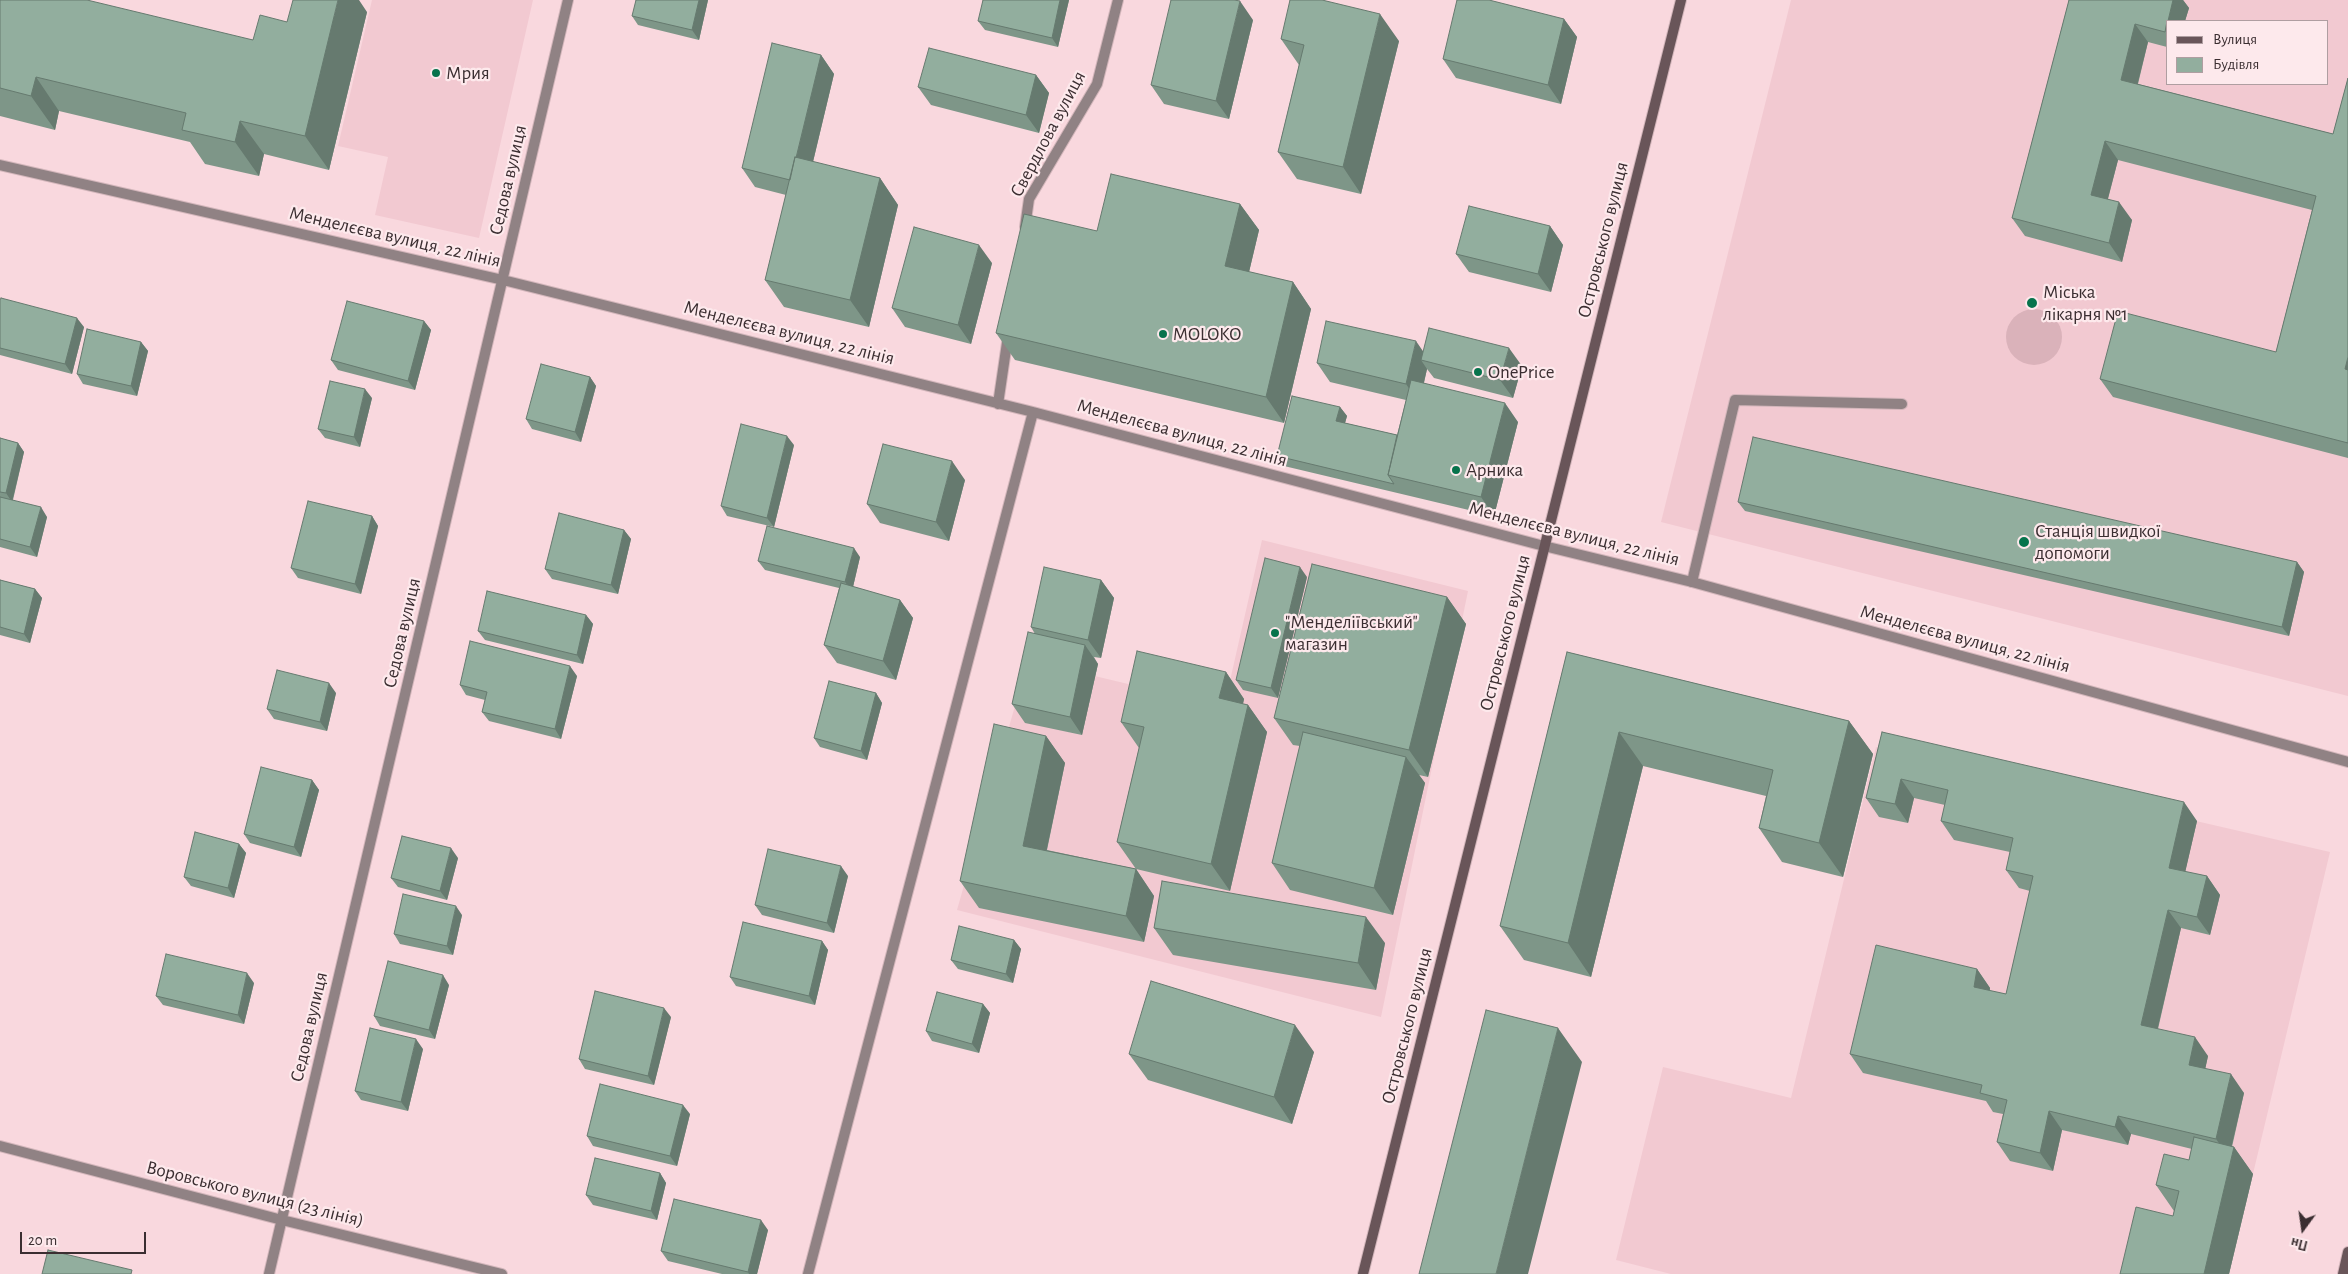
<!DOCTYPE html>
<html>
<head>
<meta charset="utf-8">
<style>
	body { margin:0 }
	#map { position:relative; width:2348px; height:1274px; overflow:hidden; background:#f9d8de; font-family:"Alegreya Sans",sans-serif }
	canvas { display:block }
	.legend { position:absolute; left:2166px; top:20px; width:162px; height:65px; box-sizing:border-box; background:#fde9ec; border:1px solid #af9ea1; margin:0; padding:6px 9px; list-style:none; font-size:15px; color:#3b2e31 }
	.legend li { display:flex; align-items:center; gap:10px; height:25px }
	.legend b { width:25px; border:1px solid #af9ea1 }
	.north { position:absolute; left:2278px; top:1204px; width:50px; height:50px; -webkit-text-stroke:4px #fde9ec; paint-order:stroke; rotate:194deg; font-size:14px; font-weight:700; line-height:20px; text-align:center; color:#3b2e31 }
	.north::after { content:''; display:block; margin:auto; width:18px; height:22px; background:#3b2e31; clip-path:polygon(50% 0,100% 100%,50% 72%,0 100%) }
	.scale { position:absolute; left:20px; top:1232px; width:126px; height:22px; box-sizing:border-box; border:2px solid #3b2e31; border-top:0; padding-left:6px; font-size:15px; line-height:18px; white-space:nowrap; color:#3b2e31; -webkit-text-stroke:4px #fde9ec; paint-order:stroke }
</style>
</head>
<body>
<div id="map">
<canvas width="2348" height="1274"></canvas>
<ul class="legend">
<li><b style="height:6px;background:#695559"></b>Вулиця</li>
<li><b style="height:14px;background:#92ae9e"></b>Будівля</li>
</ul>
<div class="north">Пн</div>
<div class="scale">20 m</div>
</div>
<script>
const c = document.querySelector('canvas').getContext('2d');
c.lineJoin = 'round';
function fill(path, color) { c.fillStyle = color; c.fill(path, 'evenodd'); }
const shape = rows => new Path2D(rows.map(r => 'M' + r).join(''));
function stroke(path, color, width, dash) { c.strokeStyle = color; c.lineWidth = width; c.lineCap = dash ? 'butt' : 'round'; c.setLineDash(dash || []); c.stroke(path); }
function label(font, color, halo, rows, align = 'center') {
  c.font = font + ' "Alegreya Sans",sans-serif'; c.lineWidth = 4.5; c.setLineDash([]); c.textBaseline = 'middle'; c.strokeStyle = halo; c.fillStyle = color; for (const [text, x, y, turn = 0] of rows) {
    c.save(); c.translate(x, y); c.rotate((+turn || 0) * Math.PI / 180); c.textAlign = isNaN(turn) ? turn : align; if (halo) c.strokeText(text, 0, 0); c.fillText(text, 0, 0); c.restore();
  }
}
fill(shape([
	[372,0,533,0,479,238,375,215,388,157,338,146],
	[1791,0,2348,0,2348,696,1661,522],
	[2167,21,2327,21,2327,84,2167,84],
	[1262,540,1468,591,1381,1017,957,910,1028,660,1224,707],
	[1876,747,2330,852,2229,1274,1671,1274,1616,1260,1663,1067,1791,1098]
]), '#f2c9d1');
fill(shape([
	'2006 337a28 28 0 1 1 56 0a28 28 0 1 1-56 0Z'
]), '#dab2ba');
const lane = shape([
	[1692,582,1735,400,1902,404]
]);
const street = shape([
	[0,165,503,280,1033,412,1544,546,1692,582,2348,762],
	[1025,227,1029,199,1097,84,1118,0],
	[998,404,1008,336],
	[0,1146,282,1220,502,1274],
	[269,1274,568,0],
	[808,1274,1033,412]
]);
const secondary = shape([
	[1363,1274,1681,0],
	[2343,1274,2348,1252]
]);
stroke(lane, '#d3b6bb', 12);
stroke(street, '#d3b6bb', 12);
stroke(secondary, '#d3b6bb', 12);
stroke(lane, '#908284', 10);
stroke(street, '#908284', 10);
stroke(secondary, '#695559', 10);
fill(shape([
	[0,0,253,40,287,22,367,12,329,170,264,154,259,176,205,164,190,142,59,111,55,130,0,116],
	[708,0,699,40,638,25,632,16],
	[1069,0,1058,47,985,30,978,21],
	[2069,0,2183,0,2189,8,2185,21,2167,21,2167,47,2148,42,2138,84,2333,134,2348,78,2348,458,2113,397,2100,379,2276,352,2312,210,2118,160,2108,199,2132,220,2122,262,2025,236,2012,218],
	[1564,19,1577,37,1561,104,1456,78,1443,59],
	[1253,20,1229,119,1164,104,1151,85],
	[1281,39,1399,41,1361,194,1297,179,1278,152,1299,65],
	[821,55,834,74,813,162,880,178,898,205,869,327,784,307,765,280,786,195,755,187,742,168],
	[1036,75,1049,93,1039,133,931,105,918,87],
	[1240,204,1259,230,1249,272,1293,282,1311,309,1284,423,1015,360,996,333,1097,231],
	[1550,226,1563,245,1551,292,1469,272,1456,254],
	[992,263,971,344,905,327,892,308],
	[0,300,84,327,72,374,0,355],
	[424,321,431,330,415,390,338,370,331,360],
	[141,342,148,351,137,396,83,384,77,374],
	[1423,351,1522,366,1513,398,1434,378,1427,369,1424,383,1518,422,1494,516,1284,466,1277,456,1340,407,1347,416,1345,423,1397,435,1406,400,1330,382,1317,363],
	[590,377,596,386,581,442,532,429,526,419],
	[372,398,360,447,325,438,318,429],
	[0,438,18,443,24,452,13,500,47,517,37,557,0,547],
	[794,445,774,527,727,516,721,506],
	[965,480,949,541,880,523,867,504],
	[1738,502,2297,562,2304,572,2289,636,1745,511],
	[372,516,378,526,361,594,298,578,291,568],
	[624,530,631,539,618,594,552,579,545,569],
	[860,557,853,587,900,600,913,618,896,680,837,663,824,645,839,588,765,570,758,561],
	[1307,577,1278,698,1243,690,1236,680],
	[0,580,35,589,42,598,30,643,0,635],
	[1101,580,1114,598,1101,658,1094,657,1098,664,1082,735,1025,723,1012,704,1035,634,1031,627],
	[1447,597,1466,624,1428,777,1419,775,1425,783,1393,915,1290,890,1272,863,1300,746,1293,745,1274,718],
	[586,615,593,624,583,664,485,640,478,631],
	[1567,652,1849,721,1873,754,1843,877,1782,862,1759,828,1766,796,1643,766,1591,977,1524,960,1500,926],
	[1226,672,1244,699,1243,704,1248,705,1267,732,1230,891,1136,869,1117,842,1139,748,1121,722],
	[577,676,561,739,489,721,482,712,485,700,466,695,460,685],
	[336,693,327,731,274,719,267,709],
	[876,693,882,703,867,760,820,747,814,738],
	[1882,732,2197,821,2185,872,2207,876,2220,895,2210,935,2181,928,2158,1029,2208,1056,2205,1069,2244,1093,2232,1147,2234,1147,2253,1174,2229,1274,2120,1274,2173,1216,2174,1211,2156,1185,2189,1160,2192,1149,2131,1134,2128,1145,2062,1130,2053,1171,2010,1161,1997,1142,2003,1114,1993,1112,1986,1101,1863,1073,1850,1054,1977,969,1990,988,1990,991,2006,994,2030,891,2019,888,2006,870,2010,852,1954,840,1941,821,1945,805,1914,798,1908,823,1879,817,1866,798],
	[1046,736,1065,763,1047,850,1136,869,1154,896,1144,942,979,908,960,881],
	[312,780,319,790,301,857,250,843,244,834],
	[239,844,246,853,234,898,191,886,184,877],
	[458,858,447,900,398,887,391,878],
	[848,876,834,933,762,915,755,905],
	[462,915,453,955,400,944,394,934],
	[1154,928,1385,943,1376,990,1173,955],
	[1014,940,1021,949,1013,983,958,969,951,960],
	[822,941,828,950,815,1005,736,986,730,977],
	[254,983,244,1024,163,1005,156,996],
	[449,985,435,1039,380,1026,374,1016],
	[983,1004,990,1013,979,1053,932,1041,926,1031],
	[671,1017,654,1085,585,1069,579,1059],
	[423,1049,408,1111,361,1100,355,1091],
	[1314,1052,1292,1124,1148,1080,1129,1054],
	[690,1114,677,1166,593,1146,587,1136],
	[660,1173,666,1183,657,1220,593,1205,586,1195],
	[768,1230,757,1274,722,1274,668,1261,661,1251]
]), '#7e9688');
fill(shape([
	[338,0,359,0,367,12,329,170,305,136],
	[699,0,708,0,699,40,692,30],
	[1060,0,1069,0,1058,47,1052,38],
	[2173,0,2183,0,2189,8,2185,21,2168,21],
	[1240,1,1253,20,1229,119,1216,101],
	[1380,14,1399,41,1361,194,1343,167],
	[1564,19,1577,37,1561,104,1548,85],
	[2135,24,2148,42,2134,98,2121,80],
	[821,55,834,74,804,199,791,180],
	[1036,75,1049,93,1039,133,1026,115],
	[36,77,59,111,55,130,31,96],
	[240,121,264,154,259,176,235,142],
	[2105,141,2118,160,2104,213,2091,195],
	[880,178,898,205,869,327,850,300],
	[2119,202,2132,220,2122,262,2109,243],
	[1240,204,1259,230,1244,293,1225,266],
	[1550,226,1563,245,1551,292,1538,274],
	[979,245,992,263,971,344,958,325],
	[1293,282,1311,309,1284,423,1266,397],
	[77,318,84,327,72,374,65,364],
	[424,321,431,330,415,390,408,381],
	[1416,341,1429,360,1421,360,1427,369,1419,403,1406,384],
	[141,342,148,351,137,396,131,386],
	[1509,348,1522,366,1513,398,1500,380],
	[2348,357,2348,374,2345,369],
	[590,377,596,386,581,442,575,432],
	[365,389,372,398,360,447,354,437],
	[1505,403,1518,422,1494,516,1481,497],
	[1340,407,1347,416,1343,430,1336,421],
	[787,436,794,445,774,527,767,518],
	[18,443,24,452,12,502,6,493],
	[952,461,965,480,949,541,936,522],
	[41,507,47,517,37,557,30,547],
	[372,516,378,526,361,594,355,584],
	[624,530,631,539,618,594,611,585],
	[854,548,860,557,852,591,845,582],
	[2297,562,2304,572,2289,636,2282,627],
	[1300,567,1307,577,1278,698,1271,688],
	[1101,580,1114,598,1101,658,1088,640],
	[35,589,42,598,30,643,24,634],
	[1447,597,1466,624,1428,777,1409,750],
	[900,600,913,618,896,680,883,661],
	[586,615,593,624,583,664,577,655],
	[1085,645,1098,664,1082,735,1070,717],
	[570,666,577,676,561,739,555,729],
	[1226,672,1244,699,1238,725,1219,698],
	[329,683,336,693,327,731,320,722],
	[876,693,882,703,867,760,861,751],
	[1248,705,1267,732,1230,891,1211,864],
	[1849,721,1873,754,1843,877,1819,843],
	[1619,732,1643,766,1591,977,1568,943],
	[1046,736,1065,763,1042,872,1023,846],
	[1406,757,1425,783,1393,915,1374,888],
	[1901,779,1914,798,1908,823,1895,804],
	[312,780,319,790,301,857,294,847],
	[2184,802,2197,821,2182,886,2169,868],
	[239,844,246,853,234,898,228,888],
	[451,848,458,858,447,900,440,891],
	[841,866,848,876,834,933,827,923],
	[1136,869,1154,896,1144,942,1126,916],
	[2207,876,2220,895,2210,935,2197,917],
	[456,906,462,915,453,955,447,946],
	[2168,910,2181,928,2154,1044,2141,1025],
	[1366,917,1385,943,1376,990,1358,963],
	[1014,940,1021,949,1013,983,1006,974],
	[822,941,828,950,815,1005,809,996],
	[1977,969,1990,988,1986,1005,1974,987],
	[247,973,254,983,244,1024,238,1015],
	[443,975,449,985,435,1039,429,1030],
	[983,1004,990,1013,979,1053,972,1044],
	[664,1008,671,1017,654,1085,648,1076],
	[1295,1025,1314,1052,1292,1124,1274,1097],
	[1558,1028,1582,1062,1528,1274,1496,1274],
	[2195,1037,2208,1056,2202,1084,2189,1065],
	[416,1039,423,1049,408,1111,401,1102],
	[2231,1074,2244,1093,2229,1157,2216,1139],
	[683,1105,690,1114,677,1166,670,1156],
	[2049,1111,2062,1130,2053,1171,2040,1153],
	[2118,1116,2131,1134,2128,1145,2115,1127],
	[2234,1147,2253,1174,2229,1274,2204,1274],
	[660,1173,666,1183,657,1220,651,1211],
	[761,1220,768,1230,757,1274,749,1274,748,1272]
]), '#667a6f');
const building = shape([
	[0,0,87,0,253,40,260,15,287,22,293,0,338,0,305,136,240,121,235,142,182,130,186,113,36,77,31,96,0,88,0,0],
	[636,0,699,0,692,30,632,16,636,0],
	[983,0,1060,0,1052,38,978,21,983,0],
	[1171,0,1234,0,1240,1,1216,101,1151,85,1171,0],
	[1290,0,1322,0,1380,14,1343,167,1278,152,1304,45,1281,39,1290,0],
	[1457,0,1489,0,1564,19,1548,85,1443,59,1457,0],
	[2069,0,2173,0,2168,21,2167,21,2165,32,2135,24,2121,80,2333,134,2348,78,2348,357,2345,369,2348,370,2348,443,2100,379,2118,311,2276,352,2316,196,2105,141,2091,195,2119,202,2109,243,2012,218,2069,0],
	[772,43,821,55,796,158,795,157,790,180,742,168,772,43],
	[929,48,1036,75,1026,115,918,87,929,48],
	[795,157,880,178,850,300,765,280,795,157],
	[1111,174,1240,204,1225,266,1293,282,1266,397,996,333,1024,214,1097,231,1111,174],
	[1469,206,1550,226,1538,274,1456,254,1469,206],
	[914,227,979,245,958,325,892,308,914,227],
	[1,298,77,318,65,364,0,348,0,300,1,298],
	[347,301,424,321,408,381,331,360,347,301],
	[1326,321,1416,341,1406,384,1317,363,1326,321],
	[1429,328,1509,348,1500,380,1421,360,1429,328],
	[87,329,141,342,131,386,77,374,87,329],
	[541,364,590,377,575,432,526,419,541,364],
	[1411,380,1505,403,1481,497,1388,475,1411,380],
	[330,381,365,389,354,437,318,429,330,381],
	[1292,396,1340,407,1336,421,1397,435,1388,475,1394,484,1277,456,1292,396],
	[741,424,787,436,767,518,721,506,741,424],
	[1753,437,2297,562,2282,627,1738,502,1753,437],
	[0,438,18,443,6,493,0,492,0,438],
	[883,444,952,461,936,522,867,504,883,444],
	[0,497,41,507,30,547,0,539,0,497],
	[308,501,372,516,355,584,291,568,308,501],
	[559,513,624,530,611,585,545,569,559,513],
	[767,526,854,548,845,582,758,561,767,526],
	[1265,558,1300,567,1271,688,1236,680,1265,558],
	[1312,564,1447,597,1409,750,1274,718,1312,564],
	[1044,567,1101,580,1088,640,1031,627,1044,567],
	[0,580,35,589,24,634,0,627,0,580],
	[841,583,900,600,883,661,824,645,841,583],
	[487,591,586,615,577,655,478,631,487,591],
	[1028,632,1085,645,1070,717,1012,704,1028,632],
	[470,641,570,666,555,729,482,712,487,692,460,685,470,641],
	[1137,651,1226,672,1219,698,1248,705,1211,864,1117,842,1144,727,1121,722,1137,651],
	[1567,652,1849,721,1819,843,1759,828,1773,770,1619,732,1568,943,1500,926,1567,652],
	[277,670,329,683,320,722,267,709,277,670],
	[829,681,876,693,861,751,814,738,829,681],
	[994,724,1046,736,1023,846,1136,869,1126,916,960,881,994,724],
	[1303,732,1406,757,1374,888,1272,863,1303,732],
	[1882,732,2184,802,2169,868,2207,876,2197,917,2168,910,2141,1025,2195,1037,2189,1065,2231,1074,2216,1139,2118,1116,2115,1127,2049,1111,2040,1153,1997,1142,2007,1100,1980,1093,1982,1085,1850,1054,1876,945,1977,969,1974,987,2006,994,2033,876,2006,870,2013,838,1941,821,1948,790,1901,779,1895,804,1866,798,1882,732],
	[261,767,312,780,294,847,244,834,261,767],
	[195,832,239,844,228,888,184,877,195,832],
	[402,836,451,848,440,891,391,878,402,836],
	[768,849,841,866,827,923,755,905,768,849],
	[1162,881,1366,917,1358,963,1154,928,1162,881],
	[403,894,456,906,447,946,394,934,403,894],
	[743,922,822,941,809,996,730,977,743,922],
	[959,926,1014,940,1006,974,951,960,959,926],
	[166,954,247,973,238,1015,156,996,166,954],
	[388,961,443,975,429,1030,374,1016,388,961],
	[1151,981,1295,1025,1274,1097,1129,1054,1151,981],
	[595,991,664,1008,648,1076,579,1059,595,991],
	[937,992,983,1004,972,1044,926,1031,937,992],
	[1486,1010,1558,1028,1496,1274,1419,1274,1486,1010],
	[370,1028,416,1039,401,1102,355,1091,370,1028],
	[600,1084,683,1105,670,1156,587,1136,600,1084],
	[2194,1137,2234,1147,2204,1274,2120,1274,2136,1207,2173,1216,2179,1191,2156,1185,2164,1154,2189,1160,2194,1137],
	[595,1158,660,1173,651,1211,586,1195,595,1158],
	[674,1199,761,1220,748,1272,661,1251,674,1199],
	[48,1250,132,1270,131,1274,42,1274,48,1250]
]);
fill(building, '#92ae9e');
stroke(building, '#667a6f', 1);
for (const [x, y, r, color] of [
	[436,73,5,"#07734c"],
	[2032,303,6,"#07734c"],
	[1163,334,5,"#07734c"],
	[1478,372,5,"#07734c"],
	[1456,470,5,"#07734c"],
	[2024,542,6,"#07734c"],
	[1275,633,5,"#07734c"]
]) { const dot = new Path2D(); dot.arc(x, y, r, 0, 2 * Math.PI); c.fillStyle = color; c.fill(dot); stroke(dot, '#fde9ec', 2); }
label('19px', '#3b2e31', '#fde9ec', [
	["Мрия",446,73],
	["Міська",2043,292],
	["лікарня №1",2043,314],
	["MOLOKO",1173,334],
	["OnePrice",1488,372],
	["Арника",1466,470],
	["Станція швидкої",2035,531],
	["допомоги",2035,553],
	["\"Менделіївський\"",1285,622],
	["магазин",1285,644]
], 'left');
label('19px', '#3b2e31', '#fde9ec', [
	["Свердлова вулиця",1048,134,-62],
	["Седова вулиця",508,180,-77],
	["Менделєєва вулиця, 22 лінія",395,237,13],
	["Островського вулиця",1603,240,-76],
	["Менделєєва вулиця, 22 лінія",789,333,14],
	["Менделєєва вулиця, 22 лінія",1182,433,15],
	["Менделєєва вулиця, 22 лінія",1574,534,14],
	["Седова вулиця",402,633,-77],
	["Островського вулиця",1505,633,-76],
	["Менделєєва вулиця, 22 лінія",1965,639,15],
	["Островського вулиця",1407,1026,-76],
	["Седова вулиця",309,1027,-77],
	["Воровського вулиця (23 лiнiя)",255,1194,14]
]);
</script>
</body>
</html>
